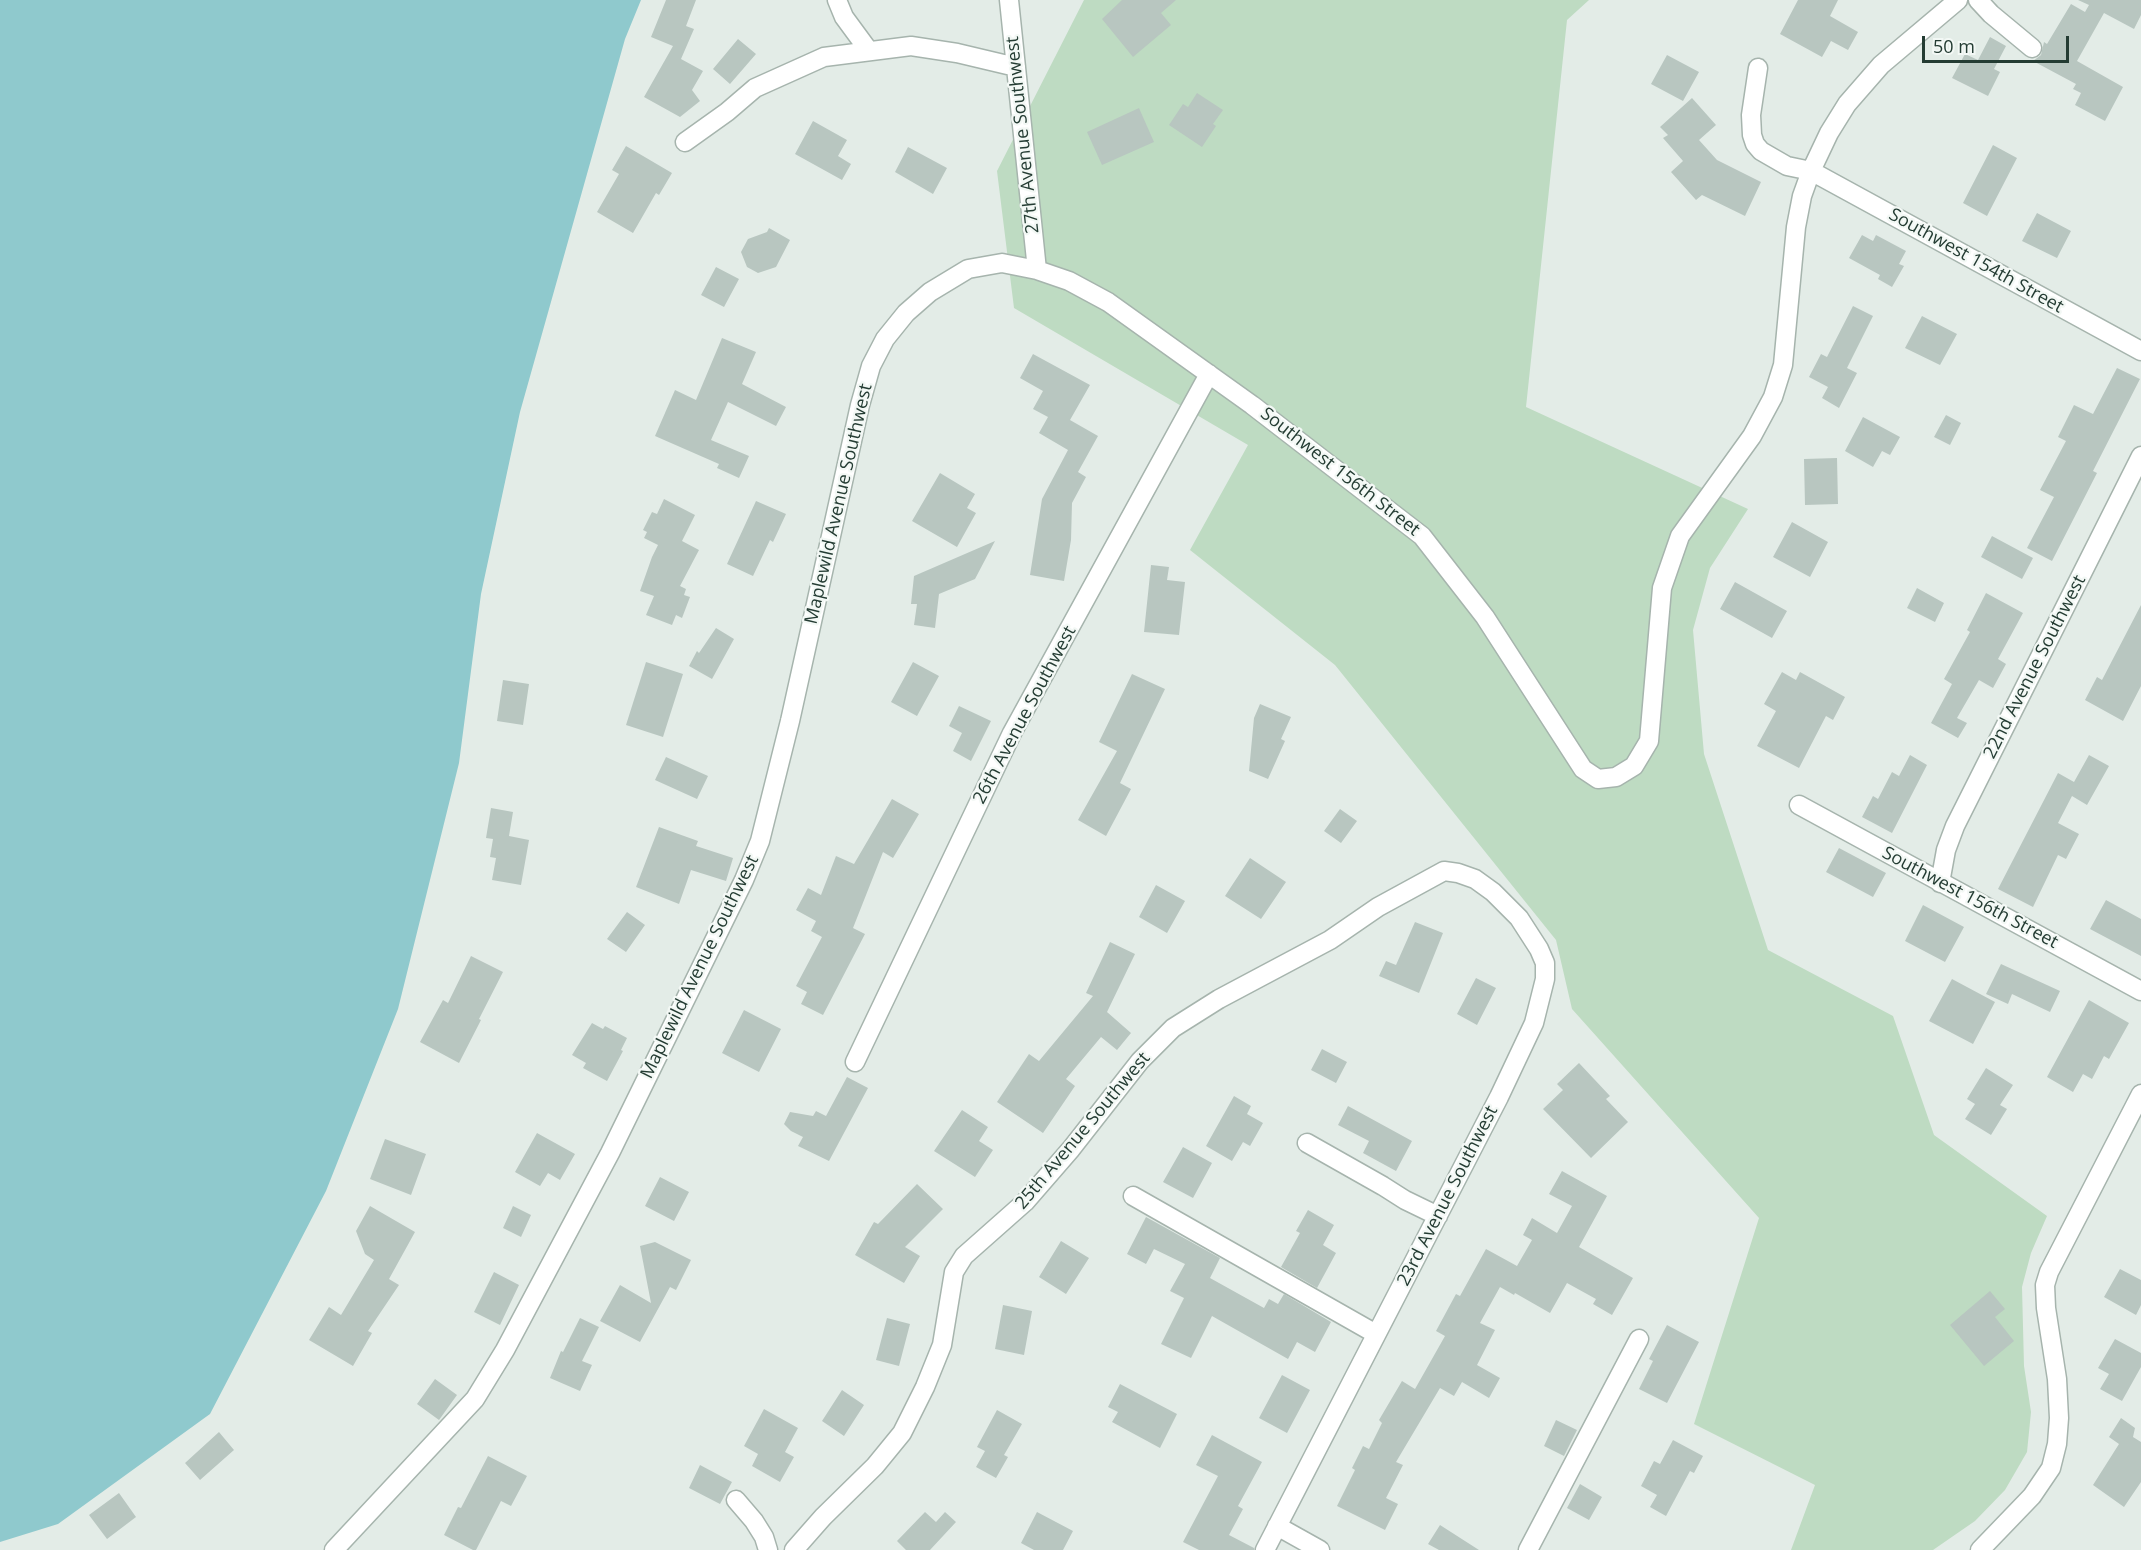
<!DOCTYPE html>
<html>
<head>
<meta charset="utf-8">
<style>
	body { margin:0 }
	#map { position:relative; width:2141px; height:1550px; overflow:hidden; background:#e3ece7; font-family:"Open Sans",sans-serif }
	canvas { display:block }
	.scale { position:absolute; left:1922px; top:36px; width:147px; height:27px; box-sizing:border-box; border:3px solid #243c33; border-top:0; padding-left:8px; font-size:18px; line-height:21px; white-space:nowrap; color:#243c33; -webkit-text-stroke:4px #f3f8f5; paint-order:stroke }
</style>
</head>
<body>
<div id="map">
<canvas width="2141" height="1550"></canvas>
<div class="scale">50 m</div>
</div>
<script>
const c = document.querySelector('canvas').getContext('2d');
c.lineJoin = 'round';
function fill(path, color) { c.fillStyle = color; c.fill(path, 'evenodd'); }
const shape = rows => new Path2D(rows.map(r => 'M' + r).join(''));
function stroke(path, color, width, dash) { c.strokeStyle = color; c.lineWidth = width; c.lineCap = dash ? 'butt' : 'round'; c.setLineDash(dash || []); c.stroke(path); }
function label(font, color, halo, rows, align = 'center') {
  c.font = font + ' "Open Sans",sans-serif'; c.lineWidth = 4.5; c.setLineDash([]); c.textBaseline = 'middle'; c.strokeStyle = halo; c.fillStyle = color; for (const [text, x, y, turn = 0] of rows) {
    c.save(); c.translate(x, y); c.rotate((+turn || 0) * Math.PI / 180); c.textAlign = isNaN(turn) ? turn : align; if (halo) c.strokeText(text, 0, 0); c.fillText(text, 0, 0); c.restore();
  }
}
fill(shape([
	[1084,0,1589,0,1567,20,1526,407,1748,509,1710,568,1693,630,1704,754,1768,950,1893,1016,1934,1135,2047,1216,2031,1253,2022,1287,2024,1366,2031,1412,2027,1452,2005,1490,1975,1521,1933,1550,1791,1550,1815,1485,1694,1424,1759,1218,1572,1009,1556,940,1335,665,1190,550,1248,445,1014,308,997,171]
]), '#bedbc2');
fill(shape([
	[0,0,641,0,625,39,520,412,481,594,459,763,398,1009,326,1191,210,1414,58,1524,0,1542]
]), '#8fc9cd');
fill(shape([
	[666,0,696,0,686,26,694,29,681,59,703,71,692,90,700,101,680,117,644,97,673,46,651,37],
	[1122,0,1176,0,1161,13,1171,25,1133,57,1102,19],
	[1798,0,1838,0,1830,16,1858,32,1848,50,1831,41,1822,57,1780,34],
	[2078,0,2141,0,2141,15,2134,29,2104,13,2077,61,2123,87,2105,121,2075,105,2081,93,2073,89,2076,84,2033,61,2041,55,2044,42,2047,44,2071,4,2085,12,2089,5],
	[1990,37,2006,46,1994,69,2000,72,1988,96,1952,78,1965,54,1978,60],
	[738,39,756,54,730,84,713,69],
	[1667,55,1699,72,1683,101,1651,84],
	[1197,93,1223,110,1213,124,1216,126,1202,147,1169,125,1183,104,1188,107],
	[1692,98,1716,125,1699,140,1717,160,1761,182,1745,216,1702,195,1696,200,1671,172,1683,161,1663,138,1668,135,1660,127],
	[1139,108,1154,142,1102,165,1087,132],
	[813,121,847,140,838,156,851,164,842,180,795,154],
	[1993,145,2017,158,1987,216,1963,203],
	[626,146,672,173,659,195,656,193,633,233,597,212,619,174,612,170],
	[908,147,947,168,933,194,895,172],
	[2037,213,2071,231,2057,258,2022,241],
	[769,228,790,240,776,267,758,273,747,267,741,252,748,239,767,232],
	[1862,235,1873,241,1876,235,1906,251,1899,264,1904,266,1892,287,1878,279,1880,275,1849,258],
	[716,267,739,279,724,307,701,295],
	[1853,306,1873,316,1847,368,1857,373,1839,408,1822,398,1828,387,1809,377,1821,354,1827,357],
	[1922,316,1957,334,1940,365,1905,348],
	[722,338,756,352,742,384,786,407,776,426,728,402,711,440,749,456,739,478,717,468,719,464,655,436,675,390,696,400],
	[1033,354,1090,385,1070,420,1098,436,1078,472,1086,477,1072,503,1071,540,1064,581,1030,575,1042,499,1068,450,1039,433,1048,417,1033,409,1043,391,1020,378],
	[2117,368,2140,379,2093,471,2097,473,2052,561,2027,548,2054,497,2040,490,2066,441,2058,437,2074,405,2093,414],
	[1946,415,1961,423,1950,445,1934,437],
	[1863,417,1900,437,1890,455,1882,451,1873,467,1845,451],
	[1837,458,1838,504,1805,505,1804,459],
	[940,473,975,494,967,508,976,513,957,547,912,521],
	[664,499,695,515,682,541,699,550,680,586,686,589,684,595,690,597,682,618,676,615,672,625,646,615,654,596,640,591,652,557,658,545,644,538,647,532,643,530,652,512,657,514],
	[756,501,786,514,773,542,770,540,753,576,727,564],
	[1792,522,1828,542,1810,577,1773,557],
	[1992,536,2033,558,2022,579,1981,557],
	[995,541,975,579,939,594,935,628,914,625,917,604,911,604,914,576],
	[1151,565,1169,567,1167,580,1185,582,1179,635,1144,632],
	[1735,582,1787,611,1772,638,1720,609],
	[1917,588,1944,603,1935,622,1907,608],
	[1986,593,2023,613,1998,659,2006,664,1993,688,1979,680,1957,718,1967,723,1958,738,1931,723,1952,684,1944,679,1970,632,1967,630],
	[2141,605,2141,686,2123,721,2085,700,2097,677,2102,680],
	[716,628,734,639,712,679,689,666,697,651,699,653],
	[646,662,683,674,663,737,626,725],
	[913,662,939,676,917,716,891,702],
	[1782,672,1796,680,1800,672,1845,697,1833,720,1826,716,1799,768,1757,746,1776,711,1764,704],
	[1132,674,1165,689,1120,783,1131,789,1106,836,1078,820,1117,751,1099,742],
	[503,680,529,684,523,725,497,721],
	[1260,704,1291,717,1281,739,1285,741,1268,779,1249,771,1254,718],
	[959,706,991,721,971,761,953,751,962,733,949,726],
	[1910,755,1927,765,1892,833,1862,817,1873,796,1878,799,1892,772,1899,776],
	[2089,755,2109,766,2087,805,2072,796,2058,823,2079,834,2066,859,2058,855,2033,907,1998,889,2058,773,2074,782],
	[666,757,708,776,697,799,655,780],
	[892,799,919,814,893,858,883,852,853,928,865,934,823,1015,801,1004,807,992,796,986,822,937,811,931,816,921,796,910,808,888,821,895,836,856,854,864],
	[491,808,513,812,509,836,529,840,521,885,492,880,496,858,490,857,493,839,486,838],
	[1340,809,1357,821,1341,843,1324,831],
	[659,827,698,841,696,846,733,858,726,881,691,870,679,904,636,887],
	[1839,848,1886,873,1873,897,1826,872],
	[1250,858,1286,882,1261,919,1225,896],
	[1156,885,1185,901,1167,933,1139,917],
	[2106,900,2141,919,2141,956,2090,929],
	[1923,905,1964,927,1945,962,1905,941],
	[627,912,645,925,626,952,607,939],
	[1415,922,1443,933,1419,993,1379,976,1386,961,1396,965],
	[1110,942,1135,954,1107,1012,1131,1033,1117,1050,1101,1037,1066,1079,1075,1086,1043,1133,997,1102,1029,1054,1039,1061,1093,996,1086,993],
	[471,956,503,972,479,1019,481,1020,459,1063,420,1042,443,1000,448,1003],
	[2001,964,2060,991,2050,1012,2012,994,2008,1004,1986,994],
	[1476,978,1496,988,1477,1025,1457,1014],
	[1952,979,1995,1002,1973,1044,1929,1021],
	[2089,1000,2129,1023,2109,1059,2104,1056,2092,1079,2083,1074,2073,1092,2047,1077],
	[744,1010,781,1029,759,1072,722,1053],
	[592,1023,603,1029,605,1026,627,1038,621,1050,623,1051,607,1081,583,1068,586,1063,572,1055],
	[1322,1049,1347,1062,1336,1083,1311,1070],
	[1579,1063,1610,1096,1606,1099,1628,1122,1591,1158,1543,1109,1563,1090,1557,1084],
	[1986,1068,2013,1085,2000,1105,2007,1109,1991,1135,1965,1119,1975,1104,1967,1099],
	[847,1077,868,1088,829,1161,798,1146,803,1137,791,1131,784,1124,790,1112,813,1116,816,1111,826,1116],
	[1234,1096,1251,1106,1247,1114,1263,1123,1250,1146,1243,1142,1232,1161,1206,1146],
	[1348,1106,1412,1141,1396,1171,1363,1153,1369,1141,1338,1125],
	[962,1110,988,1127,979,1141,993,1150,975,1177,934,1151],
	[537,1133,575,1154,560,1180,548,1173,540,1186,515,1172],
	[385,1139,426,1154,411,1195,370,1179],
	[1183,1147,1212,1163,1193,1198,1163,1182],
	[1562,1171,1607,1196,1579,1247,1633,1278,1612,1315,1593,1304,1596,1299,1567,1283,1550,1313,1515,1293,1514,1295,1500,1287,1480,1323,1495,1330,1477,1365,1500,1378,1489,1398,1462,1382,1454,1396,1440,1388,1396,1462,1403,1465,1386,1498,1398,1504,1385,1530,1337,1506,1355,1470,1352,1468,1363,1446,1369,1449,1382,1423,1379,1420,1402,1381,1415,1389,1445,1336,1436,1331,1456,1294,1460,1296,1486,1249,1517,1266,1532,1240,1523,1235,1532,1218,1557,1233,1572,1206,1549,1194],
	[660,1177,689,1192,674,1221,645,1206],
	[917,1184,943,1209,905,1247,920,1256,904,1283,855,1255,874,1222,878,1224],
	[370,1206,415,1232,389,1279,399,1285,368,1331,372,1333,353,1366,309,1340,329,1307,341,1315,374,1260,365,1254,356,1231],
	[513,1206,531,1215,521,1237,503,1228],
	[1308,1210,1334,1225,1323,1245,1336,1253,1317,1288,1281,1267,1300,1233,1296,1231],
	[1146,1217,1220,1258,1210,1278,1264,1308,1269,1299,1278,1304,1284,1294,1331,1322,1315,1352,1297,1342,1288,1359,1212,1316,1191,1358,1161,1344,1184,1298,1170,1291,1185,1264,1154,1249,1146,1264,1127,1254],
	[1061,1241,1089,1258,1066,1294,1039,1277],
	[655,1242,691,1260,676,1290,670,1287,640,1342,600,1321,620,1285,651,1303,640,1246],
	[2120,1269,2141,1280,2141,1305,2136,1315,2104,1297],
	[494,1272,519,1285,500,1325,474,1312],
	[1990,1291,2005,1309,1995,1317,2014,1341,1984,1366,1950,1325],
	[1003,1305,1032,1311,1024,1355,995,1349],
	[580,1318,599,1327,582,1361,592,1365,580,1391,550,1378,561,1351,563,1352],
	[887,1318,910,1324,899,1366,876,1360],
	[1667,1325,1699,1342,1667,1403,1639,1389,1653,1361,1649,1359],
	[2115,1339,2141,1353,2141,1367,2122,1401,2100,1389,2109,1374,2098,1368],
	[1282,1375,1310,1390,1287,1433,1259,1418],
	[435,1379,457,1395,439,1420,417,1404],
	[1120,1384,1177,1414,1160,1448,1112,1422,1118,1412,1108,1407],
	[842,1390,864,1405,844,1436,822,1421],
	[764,1409,798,1428,785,1452,794,1457,780,1482,752,1466,758,1454,744,1446],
	[997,1410,1022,1424,1004,1455,1008,1457,996,1478,976,1467,985,1451,977,1447],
	[2121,1418,2135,1428,2133,1437,2141,1442,2141,1482,2124,1507,2093,1485,2119,1444,2109,1437],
	[1556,1420,1577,1430,1564,1456,1544,1446],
	[219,1432,234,1450,200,1480,185,1463],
	[1212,1435,1262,1462,1238,1506,1243,1509,1229,1535,1254,1548,1254,1550,1199,1550,1183,1542,1218,1476,1196,1465],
	[1673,1440,1703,1456,1694,1473,1690,1471,1666,1516,1650,1507,1657,1495,1641,1486,1654,1461,1660,1464],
	[488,1456,527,1476,511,1506,501,1501,476,1550,473,1550,444,1535,458,1507,461,1508],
	[700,1465,732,1482,720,1504,689,1488],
	[1580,1484,1602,1497,1589,1520,1567,1508],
	[119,1493,136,1517,107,1539,89,1515],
	[925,1512,936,1522,945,1512,956,1522,930,1550,906,1550,897,1541],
	[1037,1512,1073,1531,1063,1550,1034,1550,1021,1543],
	[1440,1525,1479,1550,1439,1550,1428,1544]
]), '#b8c6c0');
const minor = shape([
	[837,0,844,17,869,51],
	[1009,0,1037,270],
	[1978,0,1991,14,2032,48],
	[1758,68,1751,115,1752,135,1755,144,1761,151,1787,166,1811,171,2141,351],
	[685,142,727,112,755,88,824,57,911,46,957,53,1016,67],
	[1799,805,2141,991],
	[1940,883,1946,850,1955,826,2141,456],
	[855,1062,1012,733,1209,374],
	[1307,1143,1383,1186,1405,1200,1438,1216],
	[1133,1196,1376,1334],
	[736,1500,754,1521,764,1537,768,1550],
	[1277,1526,1320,1550],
	[334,1550,475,1399,505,1350,610,1153,744,880,760,841,790,721,860,405,871,366,885,339,906,313,930,292,968,269,1002,263,1037,270,1069,281,1108,302,1252,405,1422,536,1485,617,1583,769,1598,779,1616,777,1634,766,1649,741,1662,588,1680,536,1752,436,1773,397,1783,365,1796,227,1802,196,1811,171,1829,133,1847,104,1881,65,1958,0],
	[794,1550,823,1517,875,1466,902,1433,925,1387,942,1345,954,1272,964,1256,1025,1202,1071,1149,1140,1061,1173,1028,1219,999,1330,940,1378,907,1444,871,1458,873,1475,879,1493,892,1519,918,1539,949,1545,963,1545,979,1534,1023,1499,1097,1265,1550],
	[1528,1550,1639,1339],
	[1980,1550,2032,1496,2051,1468,2057,1444,2059,1418,2057,1379,2046,1308,2045,1285,2049,1272,2141,1094]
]);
stroke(minor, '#a6b4ad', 21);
stroke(minor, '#fff', 18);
label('18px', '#243c33', '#f3f8f5', [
	["27th Avenue Southwest",1023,135,-96],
	["Southwest 154th Street",1976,261,29],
	["Southwest 156th Street",1340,472,38],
	["Maplewild Avenue Southwest",839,504,-77],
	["22nd Avenue Southwest",2035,667,-63],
	["26th Avenue Southwest",1025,715,-62],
	["Southwest 156th Street",1970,898,28],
	["Maplewild Avenue Southwest",700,967,-64],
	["25th Avenue Southwest",1083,1131,-50],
	["23rd Avenue Southwest",1448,1196,-63]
]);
</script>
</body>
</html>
